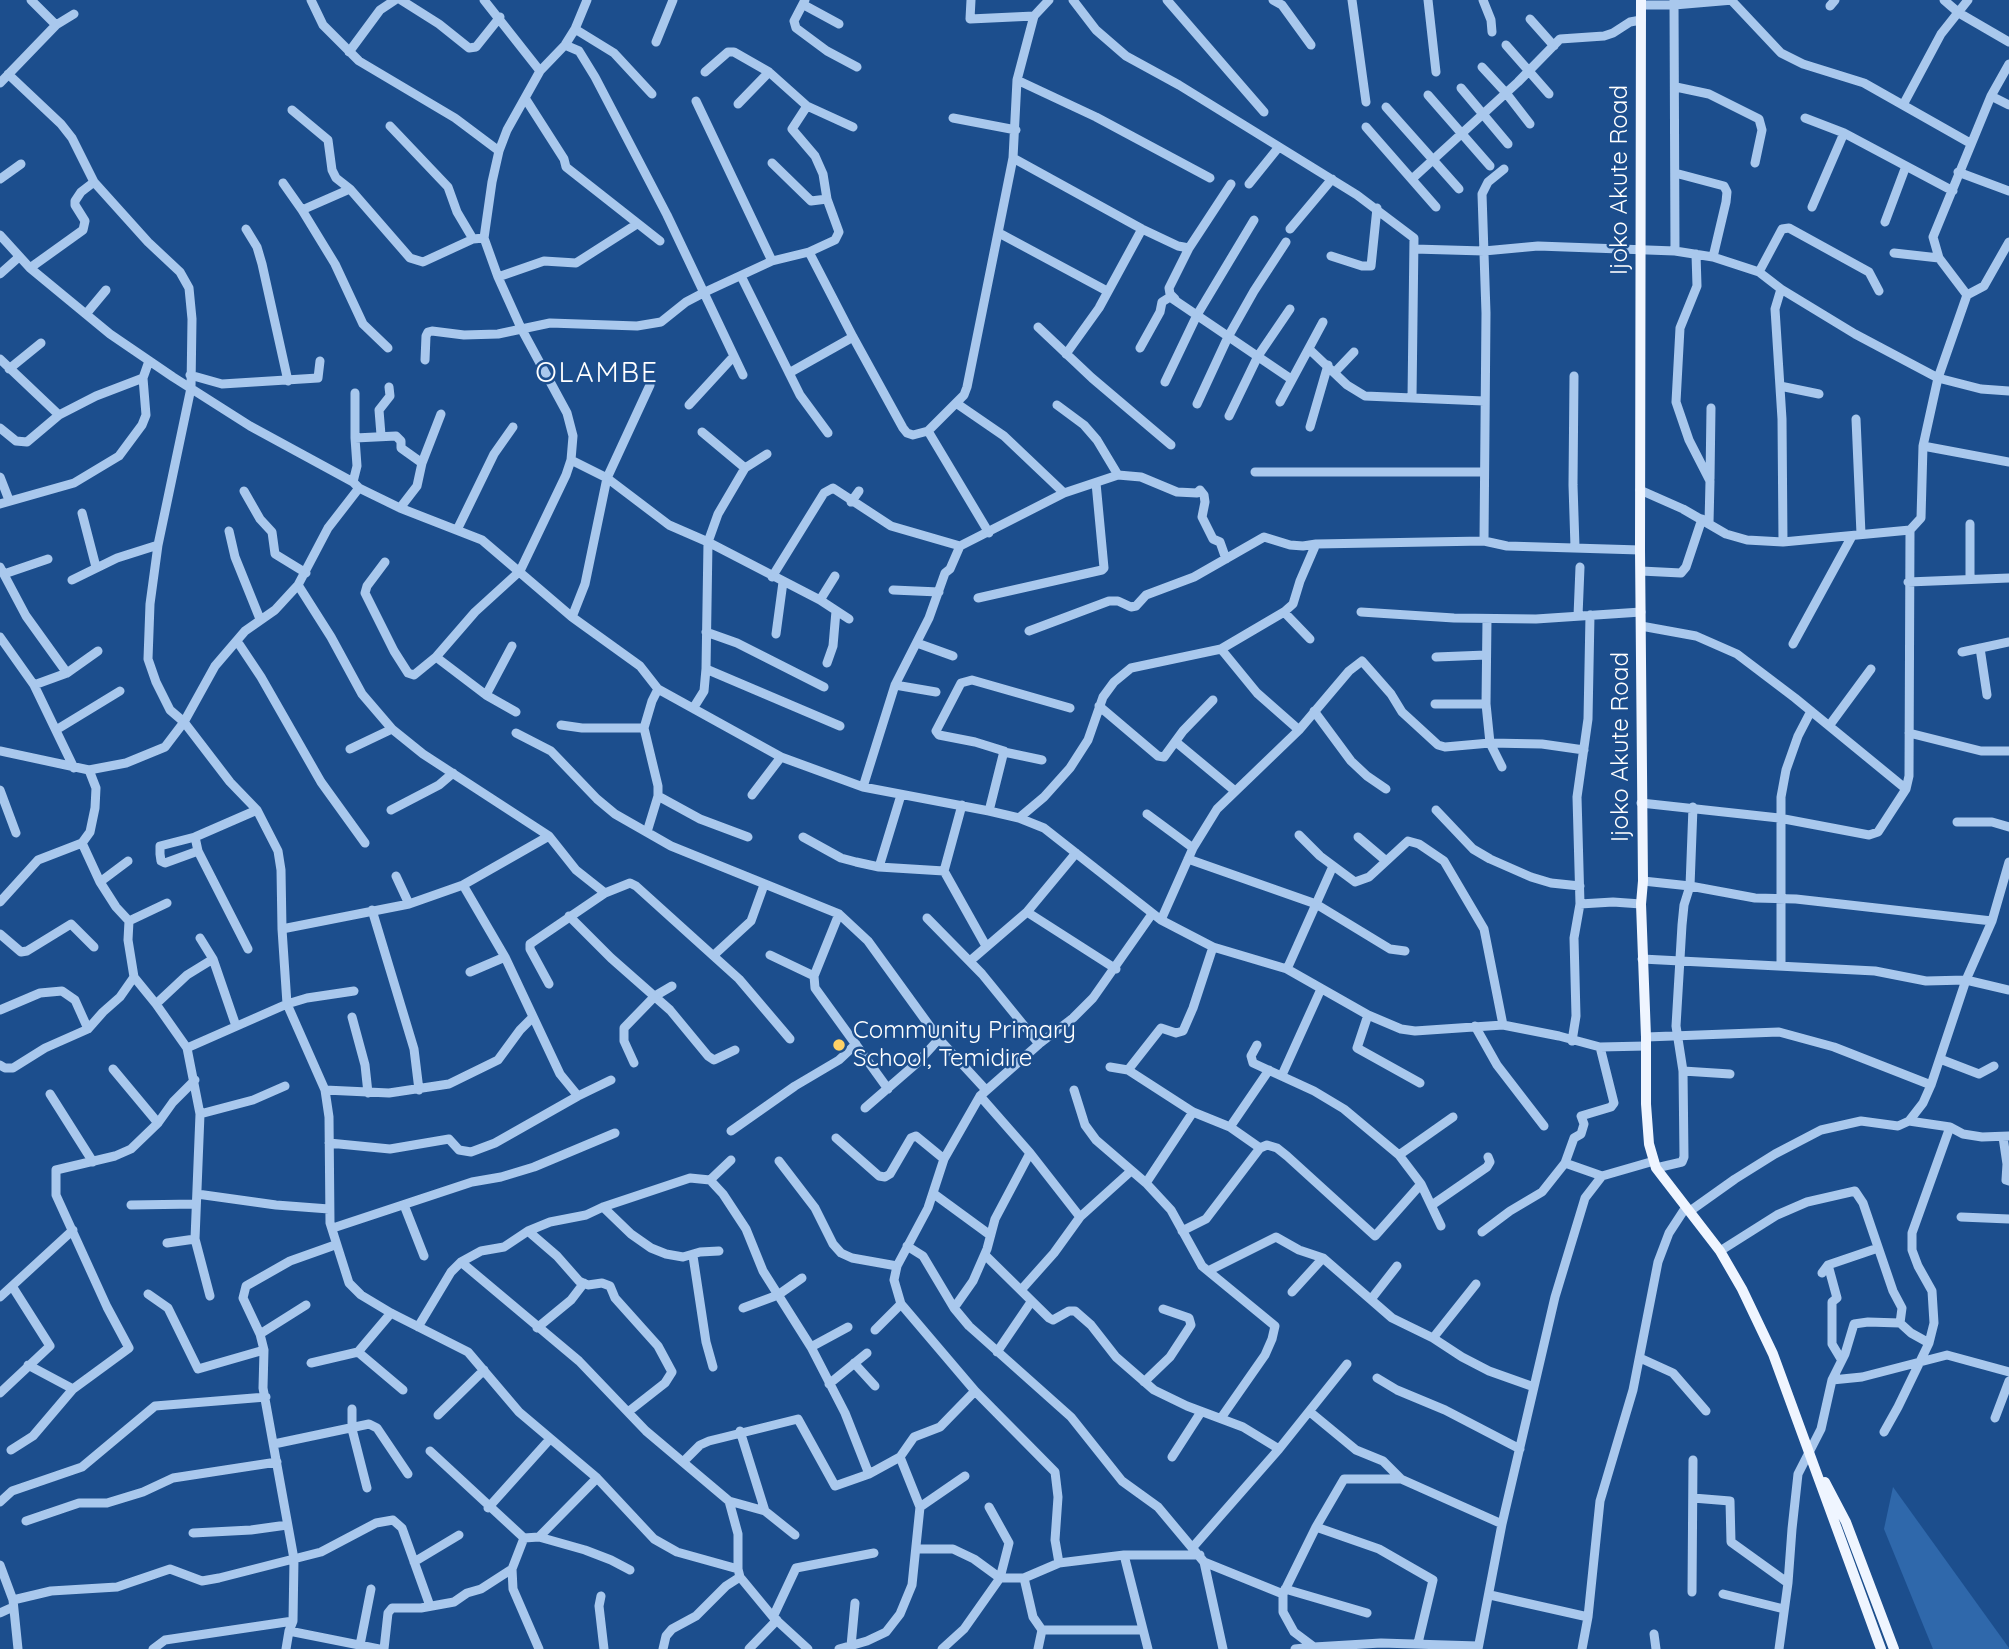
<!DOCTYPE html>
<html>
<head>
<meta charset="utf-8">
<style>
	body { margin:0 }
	canvas { display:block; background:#1c4e8d }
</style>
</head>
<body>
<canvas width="2009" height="1649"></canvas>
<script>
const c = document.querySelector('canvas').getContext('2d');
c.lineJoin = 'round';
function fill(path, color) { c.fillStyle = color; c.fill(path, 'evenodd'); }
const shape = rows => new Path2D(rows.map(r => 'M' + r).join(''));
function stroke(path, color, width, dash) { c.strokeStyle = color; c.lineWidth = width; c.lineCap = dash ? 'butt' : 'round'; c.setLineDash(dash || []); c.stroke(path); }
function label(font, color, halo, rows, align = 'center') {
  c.font = font + ' Quicksand,sans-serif'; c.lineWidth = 5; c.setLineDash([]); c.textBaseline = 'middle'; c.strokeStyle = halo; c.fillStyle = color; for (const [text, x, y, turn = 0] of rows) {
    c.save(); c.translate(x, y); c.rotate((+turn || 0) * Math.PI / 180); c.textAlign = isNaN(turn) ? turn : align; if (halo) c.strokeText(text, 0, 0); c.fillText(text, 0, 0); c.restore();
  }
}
fill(shape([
	[1893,1487,2009,1648,2009,1649,1933,1649,1884,1529]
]), '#2f68ab');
stroke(shape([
	[31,0,56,25],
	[311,0,323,25,359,61,455,118,499,151],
	[401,0,439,24,469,48,476,47,500,17],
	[484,0,540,71],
	[805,0,794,21,796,28,827,51,857,67],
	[971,0,970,19,1034,16],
	[1073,0,1096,30,1126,56,1179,85,1357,195,1414,238,1412,398],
	[1167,0,1264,112],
	[1273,0,1282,5,1311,45],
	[1352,0,1366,102],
	[1428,0,1436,72],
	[1483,0,1491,20,1492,32],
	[1674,0,1675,251],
	[1944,0,1959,13,2009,42],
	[1732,1,1781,53,1803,64,1864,83,1970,143],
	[804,5,839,24],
	[1641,5,1674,5,1733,0],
	[1830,6,1835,0],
	[1530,19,1554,46],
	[575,29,614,53,652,94],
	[656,42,673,0],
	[565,45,579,51,595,77,667,215,743,375],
	[1506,45,1549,94],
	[349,52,380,10,395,0],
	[1482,67,1506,93,1530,124],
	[705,72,728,52,734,52,769,72,807,106,853,127],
	[8,74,61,124,72,138,94,182,148,242,180,272,189,288,192,319,191,388,158,545,150,604,148,659,156,682,170,710,184,722,230,782,257,810,278,851,281,870,282,929,287,1004,325,1090,329,1117,330,1223,349,1283,361,1295,391,1313,468,1352,519,1412,597,1478,654,1539,677,1552,738,1569,740,1577,773,1617,808,1649],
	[1017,80,1096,117,1210,178],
	[0,83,56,25,74,14],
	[1676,87,1709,94,1759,119,1762,130,1755,163],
	[1461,88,1508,144],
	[1428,95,1490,166],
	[1991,96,2009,105],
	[525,98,564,159,566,167,660,241],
	[696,101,772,261],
	[738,104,769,72],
	[1903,105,1941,34,1968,0],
	[1386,107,1459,189],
	[292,110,328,140,332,170,336,178,350,189,410,258,423,262,473,239,484,238],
	[953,118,1016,130],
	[1805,118,1844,133,1953,191],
	[390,126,448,187,457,212,473,239],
	[1366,127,1436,207],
	[1013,158,1142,229,1178,246,1189,248],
	[772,163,811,201,827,199],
	[1958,172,2009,191],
	[1675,173,1724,186,1727,192,1726,202,1713,257],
	[0,179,21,164],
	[1412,179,1518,82,1560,39,1604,36,1613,33,1630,22,1641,20],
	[283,183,302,210,335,264,363,324,388,348],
	[1249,184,1278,148],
	[1812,207,1844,133],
	[302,210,350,189],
	[1885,222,1906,166],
	[246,229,257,247,262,264,288,381],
	[1290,229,1332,179],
	[999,233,1107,291],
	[0,235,30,268,110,334,173,377,250,426,353,482,359,488,400,508,482,540,572,617,640,666,658,689,781,757,863,787,989,811,1019,818,1044,828,1161,920,1213,947,1287,969,1368,1015,1401,1029,1415,1031,1503,1025,1559,1036,1600,1047,1646,1046],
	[1414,249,1484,251,1538,246,1675,251,1713,257,1759,272,1781,289,1855,334,1938,378,1981,389,2009,391],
	[809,252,853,337,903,428,907,433,913,435,928,431,964,395,967,387,1013,158,1017,80,1034,16,1049,0],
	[1894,253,1939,258],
	[1696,254,1697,286,1680,328,1676,402,1689,440,1710,481,1709,523],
	[1331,256,1362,266,1371,266,1377,208],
	[30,268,83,230,85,221,75,205,75,201,81,192,94,182],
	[1759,272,1782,229,1789,228,1869,272,1879,291],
	[0,274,19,257],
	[741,276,800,395,828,433],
	[498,277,544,261,576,263,637,224],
	[1781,289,1775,309,1782,419,1783,542],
	[1967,295,1939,258,1933,237,1991,96,2009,64],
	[1175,299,1170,294,1169,288,1189,248,1231,184],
	[86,314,106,290],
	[1038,327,1092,378,1171,445],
	[1140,348,1160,312,1162,302,1170,297,1291,379],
	[1309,349,1347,385,1365,396,1484,401],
	[1066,354,1099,308,1142,229],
	[0,359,59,415],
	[425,360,426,336,428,332,432,331,464,335,498,334,550,323,637,326,661,322,686,302,705,292,772,261,809,252,835,240,839,232,827,199,823,174,815,156,792,129,807,106],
	[9,369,41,343],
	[1335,372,1354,352],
	[789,373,853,337],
	[190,375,222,384,318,378,320,361],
	[1574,376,1573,485,1575,547],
	[1165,382,1197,315,1254,220],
	[1780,386,1819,394],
	[355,393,355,438,396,436,401,441,401,448,422,463],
	[1280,402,1323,322],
	[956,403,1004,436,1064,493],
	[1197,404,1228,337,1254,291,1286,242],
	[689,405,734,356],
	[1057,405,1084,425,1097,440,1118,475],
	[1229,416,1258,356,1290,309],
	[1856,419,1861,534],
	[1310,427,1328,365],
	[0,428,16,441,27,442,59,415,96,396,143,378],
	[928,431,989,533],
	[702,432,745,468],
	[381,435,379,410,390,396,389,387],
	[1923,446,2009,462],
	[571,460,607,478,669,525,708,542,820,600,849,619],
	[1255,472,1484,472],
	[0,477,9,500],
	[1710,479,1711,408],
	[353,482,357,466,355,438],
	[1640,490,1683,509,1726,534,1747,540,1783,542,1910,530,1921,518,1923,446,1938,378,1967,295,1984,286,2009,242],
	[244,491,260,519,272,532,275,554,306,573],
	[851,502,859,491],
	[0,504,74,483,119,456,142,425,146,415,143,378,149,361],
	[400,508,417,486,422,463,441,414],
	[82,513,96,567],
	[1970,524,1970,579],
	[457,530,494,454,513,427],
	[229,531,235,557,260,619],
	[1484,541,1486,313,1482,194,1488,182,1504,169],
	[385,562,367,586,365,593,394,651,408,673,414,675,436,657,475,612,520,571,566,475,571,460,573,436,567,413,521,328,498,277,484,238,492,182,499,151,507,130,540,71,565,45,575,29,587,0],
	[0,567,26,616,67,673],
	[1641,571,1681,573,1686,567,1702,519],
	[4,574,48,559],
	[772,577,824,493,833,488,891,526,960,546,1064,493,1118,475,1141,477,1177,492,1197,493,1200,490,1204,495,1205,502,1202,517,1213,539,1220,542,1226,559],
	[72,580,117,558,158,545],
	[1908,582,2009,578],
	[298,585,331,637,362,694,392,729,423,754,549,836,576,870,605,893],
	[893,590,939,592],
	[978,598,1102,570,1104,568,1096,483],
	[820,600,835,576],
	[1284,612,1310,639],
	[1361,612,1454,618,1536,619,1641,612],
	[1578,616,1580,567],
	[572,617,585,584,607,478,650,385],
	[1487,619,1486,704,1490,743,1502,767],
	[1641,626,1696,636,1737,654,1795,698,1906,789],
	[1029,631,1109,601,1118,601,1131,607,1136,606,1146,595,1194,577,1264,537,1290,545,1303,546,1316,544,1484,541,1507,546,1640,550],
	[706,632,737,643,824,687],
	[776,634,783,582],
	[0,637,34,685,74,768],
	[237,641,261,677,321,782,365,843],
	[917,643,953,656],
	[1793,644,1852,536],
	[1980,648,1987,695],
	[1221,649,1257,693,1299,730],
	[1962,652,2009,642],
	[436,657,486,695,516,712],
	[1436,657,1486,655],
	[827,663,833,646,836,611],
	[706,669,840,726],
	[34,685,67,673,98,651],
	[895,685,936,692],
	[486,695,512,646],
	[1435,704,1486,704],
	[1099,706,1158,756,1164,757,1183,731,1213,700],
	[694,707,704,691,706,669,708,542,718,514,745,468,767,454],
	[1314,711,1351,761,1367,776,1386,789],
	[561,725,582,728,644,728],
	[1829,726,1871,669],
	[56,730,120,691],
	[516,733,551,751,597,799,615,814,671,846,839,914,868,941,939,1039,986,1090],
	[1909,733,1981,751,2009,751],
	[1176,742,1235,791],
	[350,749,392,729],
	[0,751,89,770,126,763,165,747,184,722,215,666,245,631,275,610,298,585,328,528,359,488],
	[1004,752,1042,760],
	[863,787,895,685,929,618,945,573,950,569,960,546],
	[0,790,16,833],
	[752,795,781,757],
	[658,796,700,819,748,837],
	[1641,803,1779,818,1869,835,1878,832,1906,789,1909,776,1910,530],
	[962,805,944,871,986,946],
	[391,810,439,785,453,773],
	[1436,810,1473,849,1490,859,1531,877,1551,883,1580,886],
	[989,811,1004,751,975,742,939,735,936,731,961,683,972,680,1070,708],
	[1147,814,1193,848],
	[1019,818,1044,797,1070,768,1088,740,1103,697,1114,682,1131,668,1221,649,1284,612,1293,604,1300,581,1316,544],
	[1957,822,1992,822,2009,827],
	[647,832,658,796,658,786,644,728,652,701,658,689],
	[1299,835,1320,856,1355,882,1369,877,1408,841,1419,844,1444,861,1484,929,1503,1025],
	[195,837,198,851,248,949],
	[803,837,841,858,856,862,879,867,944,871],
	[1358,837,1385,860],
	[198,851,165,863,161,861,160,854,160,846,195,837,257,810],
	[1188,859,1316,904,1390,949,1405,951],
	[879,867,901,795],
	[396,876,409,904],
	[1643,881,1690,886,1755,898,1796,899,1992,921],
	[100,882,128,861],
	[463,885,505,957,560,1074,578,1096],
	[0,902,38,860,82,843],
	[1580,904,1613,902,1641,904],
	[372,910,414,1049,419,1090],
	[1027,912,1116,969],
	[569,916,611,958,670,1010,708,1056,714,1060,735,1050],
	[927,918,982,974,1039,1044],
	[1161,920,1193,848,1217,809,1299,730,1349,671,1362,661,1391,694,1402,712,1438,745,1445,747,1490,743,1542,744,1584,750],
	[129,921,167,903],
	[282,929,409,904,463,885,549,836],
	[0,934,21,952,27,951,71,924,94,947],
	[200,938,213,959,236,1026],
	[714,955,751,921,764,885],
	[770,955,814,976,815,988,888,1089],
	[1642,959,1875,971,1926,981,1966,980,2009,990],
	[970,961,1027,912,1076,853],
	[1781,966,1781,797,1786,770,1798,736,1811,711],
	[1287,969,1333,866],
	[470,972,505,957],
	[814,976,839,914],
	[134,977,156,1004,187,1048,200,1114,195,1239,210,1296],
	[549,984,530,949,530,944,605,893,630,883,636,886,739,979,790,1039],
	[156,1004,187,975,213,959],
	[0,1010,40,993,62,991,75,1000,88,1029],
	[1368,1015,1357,1048,1420,1083],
	[352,1017,365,1065,368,1093],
	[1475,1026,1497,1065,1544,1126],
	[1646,1037,1779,1032,1834,1047,1931,1085],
	[1572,1041,1576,1016,1574,938,1580,904,1577,797,1588,719,1590,615],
	[1257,1045,1251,1056,1253,1063,1314,1091,1344,1109,1399,1155,1421,1184,1441,1226],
	[187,1048,287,1004,307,998,354,991],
	[1940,1059,1979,1074,1994,1066],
	[634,1063,624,1041,624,1028,655,996,672,986],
	[0,1065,5,1068,13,1068,45,1048,88,1029,103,1012,120,997,134,977,128,940,129,921,116,907,100,882,82,843,90,832,95,808,96,788,89,770],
	[1110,1067,1128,1070,1193,1112,1230,1127,1260,1148],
	[113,1069,158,1123],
	[1128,1070,1161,1028,1176,1033,1183,1031,1193,1008,1213,947],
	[1683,1071,1730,1074],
	[1282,1075,1321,989],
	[325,1090,389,1093,449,1084,498,1060,520,1030,533,1017],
	[1074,1090,1085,1125,1096,1140,1146,1183,1171,1210,1202,1266,1275,1326,1272,1339,1265,1355,1221,1418],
	[50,1094,93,1162],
	[980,1096,1030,1153,1080,1217],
	[865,1108,918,1062,939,1039],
	[200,1114,253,1100,285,1086],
	[1909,1121,1950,1127,1963,1134,1982,1137,2009,1136],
	[1230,1127,1269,1070],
	[731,1131,795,1086,839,1060,856,1044],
	[2003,1137,2007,1164,2006,1180,2009,1181],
	[836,1138,879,1176,885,1177,890,1174,911,1138,916,1136,944,1159],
	[329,1143,390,1149,449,1139,459,1150,471,1152,495,1143,578,1096,611,1080],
	[1399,1155,1453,1117],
	[779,1161,815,1208,833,1244,841,1253,852,1258,897,1266],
	[1565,1163,1574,1138,1581,1134,1584,1124,1581,1116,1611,1107,1614,1103,1600,1047],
	[1656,1168,1682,1162,1684,1157,1683,1071,1676,1026,1682,925,1684,905,1690,886,1693,807],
	[710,1180,723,1194,746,1229,763,1271,811,1347,845,1413,869,1474],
	[1146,1183,1193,1112],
	[197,1194,276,1205,329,1209],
	[934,1194,990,1235],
	[131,1205,196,1204],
	[404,1205,424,1256],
	[1432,1205,1487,1167,1490,1162,1488,1157],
	[603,1207,631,1234,651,1248,666,1254,683,1257,700,1252,719,1251],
	[1690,1211,1735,1179,1775,1154,1821,1130,1861,1121,1898,1126,1909,1121,1923,1103,1931,1085,1966,980,1992,921,2009,862],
	[1961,1217,2009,1219],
	[333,1228,472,1182,501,1177,534,1167,615,1133],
	[528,1231,557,1256,579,1281,588,1285,602,1283,610,1286,615,1298,658,1346,672,1372,665,1383,628,1412],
	[1182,1231,1206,1219,1260,1148,1267,1145,1277,1148,1287,1156,1375,1236,1421,1184],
	[1482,1232,1510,1211,1542,1192,1565,1163,1602,1176],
	[167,1243,195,1239],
	[907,1246,923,1256,954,1308,969,1326,1071,1417,1122,1481,1158,1507,1204,1562,1283,1594],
	[1720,1251,1777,1215,1807,1202,1855,1191,1863,1203,1893,1291,1902,1308,1900,1323],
	[985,1255,1049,1318,1053,1320,1069,1311,1075,1311,1091,1325,1116,1357,1154,1390,1187,1406,1243,1427,1279,1449],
	[693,1256,706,1342,713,1367],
	[461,1262,579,1361,646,1431,729,1501,738,1534,738,1569],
	[1828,1265,1837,1298,1832,1302,1832,1344,1841,1359],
	[1210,1270,1276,1237,1299,1250,1323,1258,1392,1318,1433,1338,1462,1357,1489,1371,1534,1387],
	[1822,1273,1828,1265,1878,1248],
	[1021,1290,1054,1253,1080,1217,1131,1171],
	[1292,1292,1323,1258],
	[148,1294,168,1308,198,1369,264,1350],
	[0,1297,73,1230],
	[1372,1298,1397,1266],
	[743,1308,778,1295,802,1278],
	[954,1308,973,1281,987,1249,995,1219,1030,1153],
	[418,1327,451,1272,461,1262,481,1251,504,1247,528,1231,550,1222,586,1215,603,1207,690,1178,710,1180,731,1160],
	[537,1328,571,1300,584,1283],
	[875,1330,901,1304],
	[260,1334,306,1305],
	[1433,1338,1476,1284],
	[811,1347,848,1327],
	[358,1352,403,1390],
	[997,1352,1031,1302],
	[1640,1358,1673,1373,1706,1411],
	[311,1363,358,1352,391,1313],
	[854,1363,875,1386],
	[28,1365,73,1389],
	[1377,1378,1397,1390,1445,1410,1520,1449],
	[1832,1380,1845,1354,1854,1324,1868,1322,1900,1323,1911,1333,1929,1343],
	[1144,1382,1170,1357,1191,1325,1189,1318,1163,1309],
	[829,1384,867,1353],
	[0,1393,50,1346,12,1286],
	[352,1409,352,1429,367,1488],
	[1310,1412,1356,1450,1383,1461,1401,1479],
	[438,1415,484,1370],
	[1995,1418,2009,1381],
	[740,1431,765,1511],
	[1884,1432,1898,1407,1929,1343,1934,1323,1932,1291,1918,1266,1912,1250,1912,1233,1950,1127],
	[274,1444,369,1424,377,1428,408,1474],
	[11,1450,33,1436,73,1389,129,1348,107,1307,56,1195,56,1170,115,1156,131,1149,158,1123,173,1102,195,1080],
	[430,1451,524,1538],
	[1172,1457,1201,1412],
	[684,1461,700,1445,709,1441,798,1419,835,1486,869,1474,900,1457,914,1437,940,1427,975,1391],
	[1693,1498,1730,1501,1731,1542,1788,1583],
	[729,1501,765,1511,795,1535],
	[0,1502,12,1491,82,1467,155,1406,266,1397],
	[920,1507,965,1476],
	[488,1508,550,1439],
	[26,1521,79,1503,107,1503,143,1492,173,1478,277,1462],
	[1316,1527,1379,1549,1433,1580,1418,1643],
	[193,1533,251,1530,287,1525],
	[539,1537,597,1478],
	[1193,1547,1279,1449,1347,1364],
	[918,1549,953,1549,974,1559,1000,1578,1024,1578,1059,1563,1124,1555,1200,1555],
	[1124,1555,1148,1649],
	[414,1562,459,1535],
	[1204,1562,1223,1649],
	[1059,1563,1055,1540,1058,1497,1055,1472,975,1391,901,1304,894,1280,897,1266,928,1208,944,1159,980,1096,1039,1044,1073,1018,1093,998,1152,914],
	[0,1565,13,1600,18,1649],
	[1024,1578,1033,1617,1042,1630,1038,1649],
	[1285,1589,1367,1613],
	[1692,1592,1693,1460],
	[1723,1594,1784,1609],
	[1490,1595,1588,1617],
	[601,1596,599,1606,604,1649],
	[13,1600,51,1591,117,1587,170,1569,202,1581,219,1578,321,1552,376,1523,393,1520,402,1528,430,1606],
	[0,1613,13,1607],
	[773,1617,796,1568,874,1553],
	[1042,1630,1143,1630],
	[289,1631,379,1649],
	[1654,1634,1656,1649],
	[360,1645,371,1589],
	[851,1646,855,1603],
	[1478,1646,1381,1643,1314,1647,1294,1632,1283,1612,1283,1594,1316,1527,1344,1479,1401,1479,1502,1524],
	[153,1649,165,1640,293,1621],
	[286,1649,289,1631,293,1621,294,1559,263,1388,264,1350,260,1334,243,1298,246,1286,290,1261,335,1245],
	[384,1649,388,1613,392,1608,421,1608,454,1602,467,1593,481,1589,512,1569],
	[539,1649,513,1589,512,1569,524,1538,539,1537,585,1550,611,1560,630,1570],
	[663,1649,666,1636,672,1629,696,1616,726,1586,740,1577],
	[749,1649,777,1620],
	[839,1649,867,1641,886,1632,900,1614,912,1585,920,1507,900,1457],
	[942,1649,964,1629,1000,1578,1009,1543,989,1507],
	[1295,1649,1314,1647],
	[1478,1649,1502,1524,1555,1297,1585,1198,1602,1176,1654,1161],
	[1582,1649,1588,1617,1600,1501,1633,1390,1658,1262,1669,1233,1686,1207],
	[1779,1649,1788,1583,1792,1529,1798,1474,1821,1429,1832,1380,1862,1377,1947,1355,2009,1372]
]), '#a9c8ed', 9);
stroke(shape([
	[1641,0,1640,550,1643,881,1641,904,1646,1037,1646,1104,1649,1144,1656,1168,1720,1251,1742,1289,1773,1354,1881,1649],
	[1825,1482,1846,1522,1894,1649]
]), '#eff5ff', 10);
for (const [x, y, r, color] of [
	[839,1045,7,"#fed166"]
]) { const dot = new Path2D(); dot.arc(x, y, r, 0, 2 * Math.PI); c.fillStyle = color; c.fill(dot); stroke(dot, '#1c4e8d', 2.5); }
label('24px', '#fff', '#1c4e8d', [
	["Ijoko Akute Road",1620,180,-90],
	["Ijoko Akute Road",1621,747,-90]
]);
label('24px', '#fff', '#1c4e8d', [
	["Community Primary",853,1031],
	["School, Temidire",853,1059]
], 'left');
c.letterSpacing = '2px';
label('28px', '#fff', '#1c4e8d', [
	["OLAMBE",597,374]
]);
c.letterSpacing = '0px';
</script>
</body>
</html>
